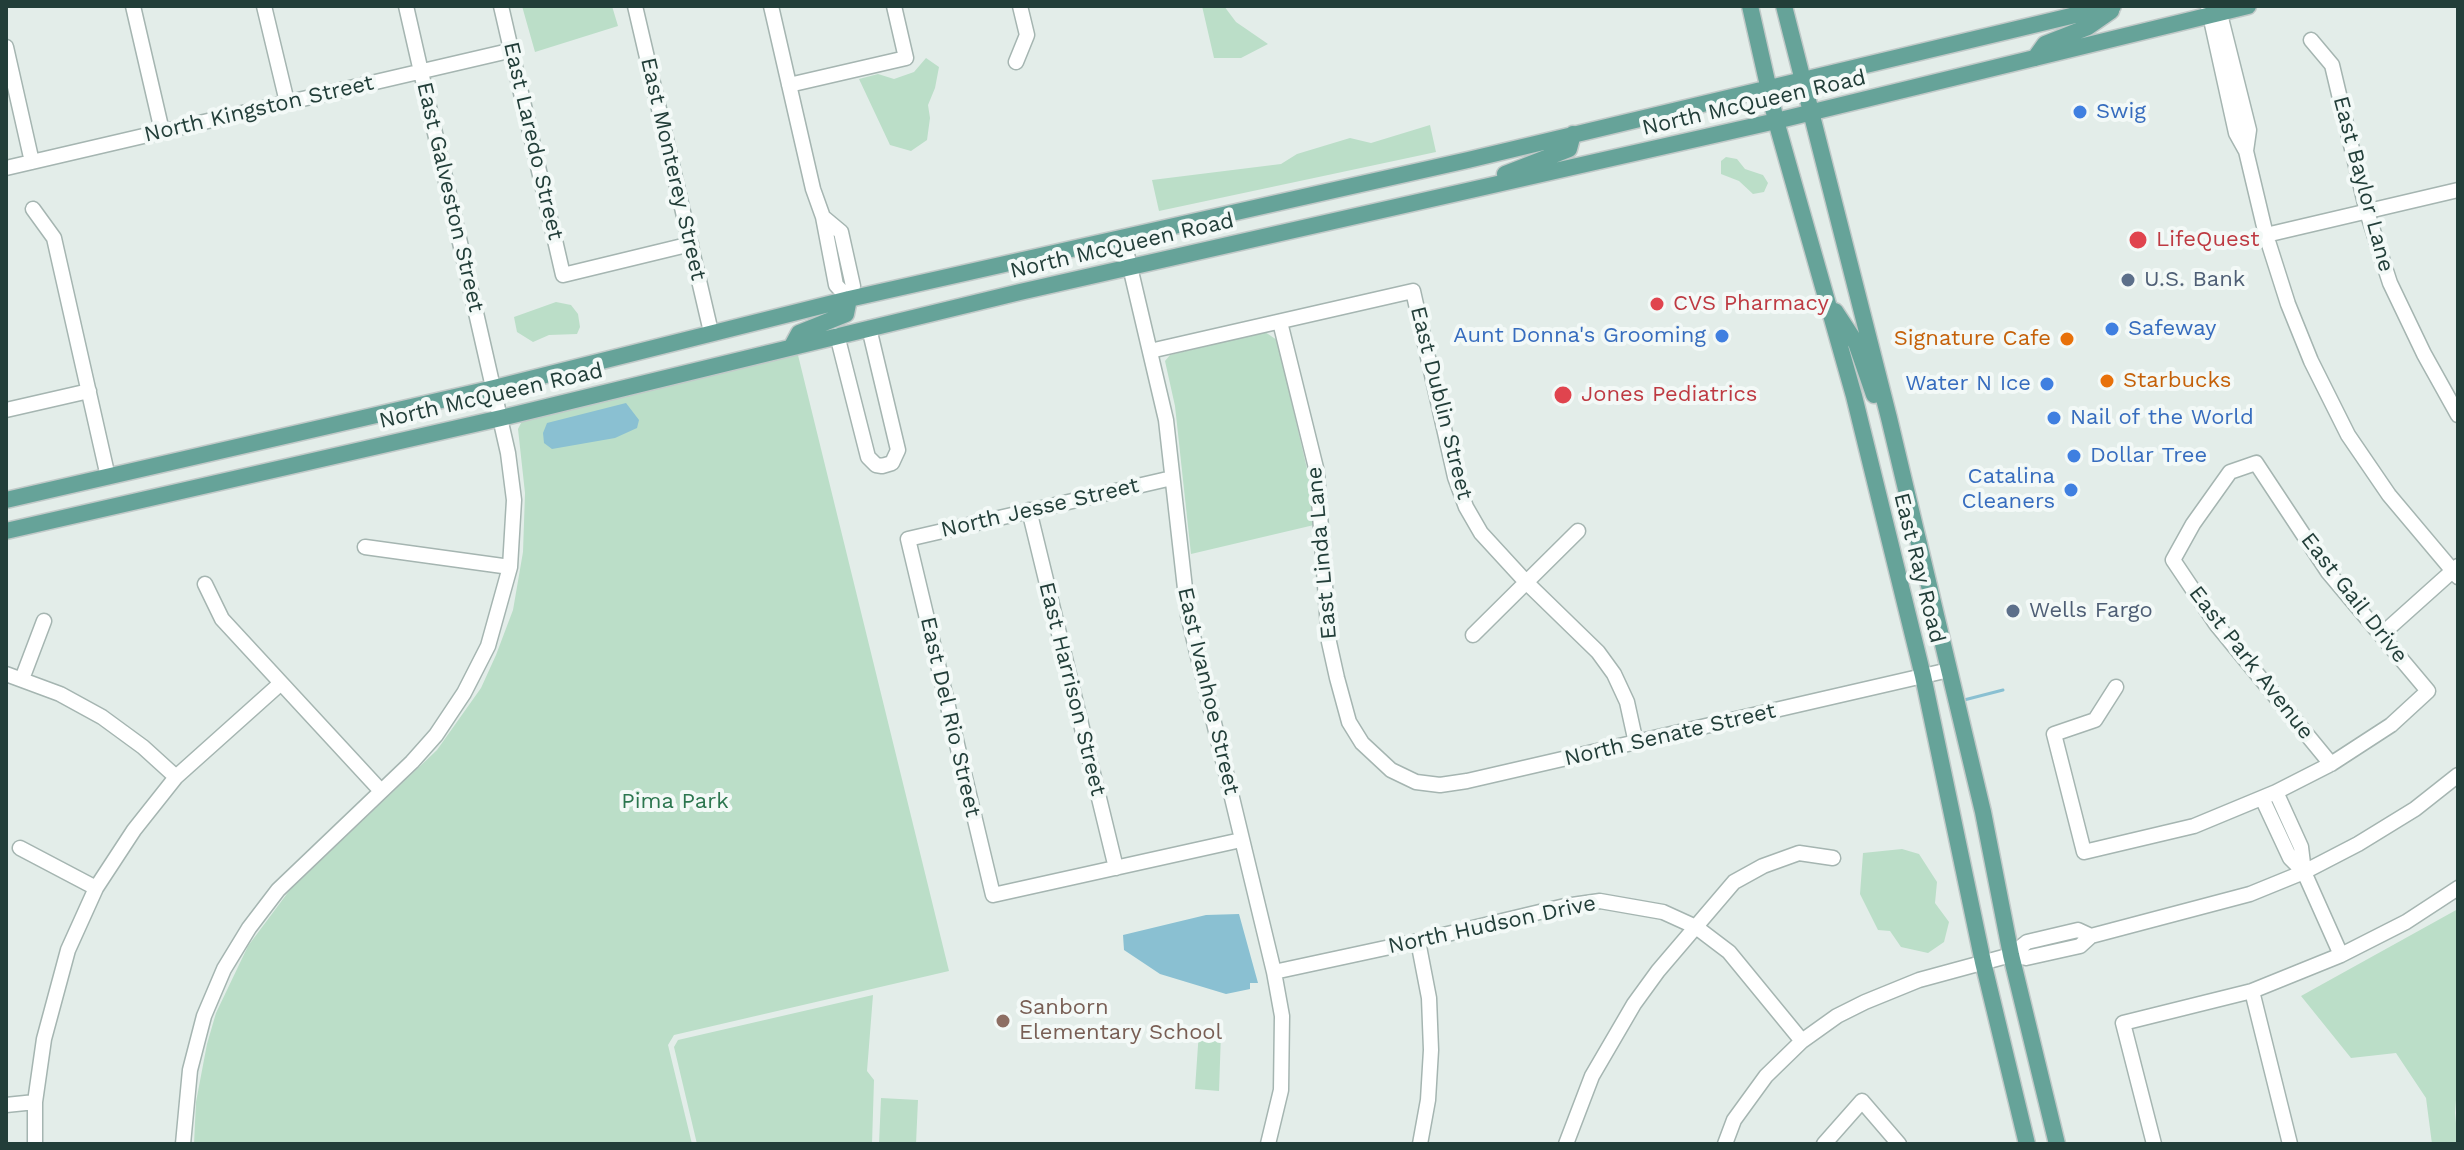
<!DOCTYPE html>
<html>
<head>
<meta charset="utf-8">
<style>
	body { margin:0 }
	#map { position:relative; width:2464px; height:1150px; overflow:hidden; background:#e3ede9; font-family:"Work Sans",sans-serif }
	canvas { display:block }
	.frame { position:absolute; inset:0; border:8px solid #223e39; pointer-events:none }
</style>
</head>
<body>
<div id="map">
<canvas width="2464" height="1150"></canvas>
<div class="frame"></div>
</div>
<script>
const c = document.querySelector('canvas').getContext('2d');
c.lineJoin = 'round';
function fill(path, color) { c.fillStyle = color; c.fill(path, 'evenodd'); }
const shape = rows => new Path2D(rows.map(r => 'M' + r).join(''));
function stroke(path, color, width, dash) { c.strokeStyle = color; c.lineWidth = width; c.lineCap = dash ? 'butt' : 'round'; c.setLineDash(dash || []); c.stroke(path); }
function label(font, color, halo, rows, align = 'center') {
  c.font = font + ' "Work Sans",sans-serif'; c.lineWidth = 8; c.setLineDash([]); c.textBaseline = 'middle'; c.strokeStyle = halo; c.fillStyle = color; for (const [text, x, y, turn = 0] of rows) {
    c.save(); c.translate(x, y); c.rotate((+turn || 0) * Math.PI / 180); c.textAlign = isNaN(turn) ? turn : align; if (halo) c.strokeText(text, 0, 0); c.fillText(text, 0, 0); c.restore();
  }
}
fill(shape([
	[522,6,612,6,618,26,535,52],
	[1202,6,1224,6,1236,22,1268,44,1241,58,1214,58],
	[926,58,939,67,935,88,928,105,930,118,927,140,911,151,890,145,859,79,878,74,894,79,914,72],
	[1430,125,1436,152,1159,211,1152,180,1281,164,1297,154,1350,138,1371,143],
	[1726,157,1737,159,1745,169,1763,175,1768,183,1764,192,1753,194,1739,181,1721,174,1721,161],
	[556,302,571,305,578,314,580,327,577,334,549,335,533,342,517,332,514,317],
	[1265,332,1277,340,1312,490,1314,525,1191,554,1175,406,1165,361,1170,355],
	[797,351,949,971,674,1035,668,1045,692,1144,194,1144,196,1102,207,1044,216,1013,248,946,289,891,437,750,481,688,496,655,513,610,523,552,525,493,518,429,522,421],
	[1902,849,1919,854,1937,882,1935,903,1949,922,1944,942,1928,953,1901,947,1890,931,1878,930,1860,894,1863,853],
	[2458,909,2458,1075,2455,1113,2458,1144,2432,1144,2426,1098,2396,1053,2351,1058,2301,996],
	[873,995,867,1071,874,1080,872,1144,697,1144,674,1047,678,1040],
	[1199,1031,1221,1033,1219,1091,1195,1089],
	[881,1098,918,1100,916,1144,879,1144]
]), '#bbdec8');
fill(shape([
	[626,403,639,420,637,428,615,438,552,449,544,443,543,433,547,423],
	[1239,914,1258,983,1250,983,1250,989,1226,994,1160,974,1124,950,1123,935,1206,915]
]), '#8ac0d2');
stroke(shape([
	[1964,700,2003,690]
]), '#8ac0d2', 3);
const minor = shape([
	[133,6,162,131],
	[264,6,287,102],
	[501,6,563,275,691,244],
	[635,6,711,332],
	[771,6,813,189,823,217,836,285,849,299,853,286,841,232,823,217],
	[2208,6,2236,133,2246,151,2266,235,2288,304,2311,361,2348,435,2389,495,2458,577],
	[2218,6,2249,130,2246,151],
	[2311,40,2332,65,2367,212,2390,283,2424,354,2458,415],
	[6,47,32,162],
	[1016,62,1027,35,1020,6],
	[789,85,906,58,894,6],
	[6,168,513,50],
	[33,209,54,238,108,477],
	[2266,235,2458,190],
	[1123,237,1166,420,1188,615,1274,972,1282,1016,1281,1090,1268,1144],
	[1280,322,1317,472,1329,642,1337,678,1349,722,1362,743,1391,770,1416,782,1440,785,1467,781,1949,670],
	[837,335,868,457,876,465,882,466,892,463,898,450,869,328],
	[1150,351,1413,291,1455,477,1466,507,1481,533,1526,582,1598,652,1614,674,1627,702,1636,743],
	[6,410,89,391],
	[1172,478,908,539,993,895,1241,840],
	[1029,510,1116,868],
	[365,547,510,567],
	[205,584,222,619,381,791],
	[1473,635,1578,531],
	[2381,635,2458,566],
	[6,674,60,694,102,717,143,747,176,777],
	[22,679,44,621],
	[2116,687,2095,720,2054,734,2084,852,2194,826,2276,792,2331,764,2391,725,2428,691,2328,572,2256,463,2230,472,2193,524,2173,560,2216,624,2331,764],
	[2276,792,2301,847,2304,872,2341,955],
	[2262,798,2290,858,2304,872],
	[20,848,96,888],
	[1418,941,1429,998,1431,1050,1428,1100,1420,1144],
	[2011,955,2027,942,2078,930,2091,936],
	[1274,972,1418,941,1565,906,1600,901,1663,912,1696,927,1729,952,1802,1041],
	[2252,991,2290,1144],
	[6,1105,35,1102],
	[35,1144,35,1102,44,1039,68,950,96,888,134,830,176,777,281,683],
	[183,1144,190,1070,204,1016,224,969,249,928,278,890,412,762,436,735,464,693,488,646,510,567,514,500,508,453,406,6],
	[1566,1144,1592,1076,1634,1004,1658,971,1734,882,1763,866,1799,853,1833,858],
	[1725,1144,1734,1120,1766,1076,1802,1041,1837,1016,1865,1002,1919,980,2011,955,2026,958,2080,946,2091,936,2250,894,2304,872,2358,844,2415,809,2458,775],
	[1824,1144,1862,1101,1899,1144],
	[2154,1144,2123,1023,2252,991,2341,955,2406,922,2458,888]
]);
const major = shape([
	[1750,6,1776,121,1854,396,1923,676,1983,962,2027,1144],
	[1784,6,1889,418,1983,812,2011,955,2057,1144],
	[2035,58,2045,44,2088,27,2111,11],
	[1505,174,1569,149,1573,134],
	[1835,311,1856,343,1874,395],
	[792,346,799,333,846,314,849,299],
	[6,500,494,388,849,299,1468,160,2113,6],
	[6,531,501,418,1020,292,1776,121,2248,6]
]);
stroke(minor, '#a5b5b1', 17);
stroke(major, '#c1c9c8', 19);
stroke(minor, '#fff', 14);
stroke(major, '#66a399', 16);
for (const [x, y, r, color] of [
	[2080,112,8,"#3f7fe0"],
	[2138,240,10,"#e0444e"],
	[2128,280,8,"#5c6f8a"],
	[1657,304,8,"#e0444e"],
	[2112,329,8,"#3f7fe0"],
	[1722,336,8,"#3f7fe0"],
	[2067,339,8,"#e8710a"],
	[2107,381,8,"#e8710a"],
	[2047,384,8,"#3f7fe0"],
	[1563,395,10,"#e0444e"],
	[2054,418,8,"#3f7fe0"],
	[2074,456,8,"#3f7fe0"],
	[2071,490,8,"#3f7fe0"],
	[2013,611,8,"#5c6f8a"],
	[1003,1021,8,"#8d6e63"]
]) { const dot = new Path2D(); dot.arc(x, y, r, 0, 2 * Math.PI); c.fillStyle = color; c.fill(dot); stroke(dot, '#f3f9f7', 3); }
label('22px', '#223e39', '#f3f9f7', [
	["North McQueen Road",1754,103,-13],
	["North Kingston Street",259,109,-13],
	["East Laredo Street",533,141,77],
	["East Monterey Street",673,169,77],
	["East Baylor Lane",2363,184,75],
	["East Galveston Street",450,197,77],
	["North McQueen Road",1122,246,-13],
	["North McQueen Road",491,396,-13],
	["East Dublin Street",1441,403,76],
	["North Jesse Street",1040,508,-13],
	["East Linda Lane",1322,553,-95],
	["East Ray Road",1919,568,76],
	["East Gail Drive",2354,598,52],
	["East Park Avenue",2251,663,52],
	["East Harrison Street",1072,689,76],
	["East Ivanhoe Street",1208,691,77],
	["East Del Rio Street",950,717,77],
	["North Senate Street",1670,735,-13],
	["North Hudson Drive",1492,925,-12]
]);
label('22px', '#366cbe', '#f3f9f7', [
	["Swig",2096,112],
	["Safeway",2128,329],
	["Aunt Donna's Grooming",1706,336,"right"],
	["Water N Ice",2031,384,"right"],
	["Nail of the World",2070,418],
	["Dollar Tree",2090,456],
	["Catalina",2055,477,"right"],
	["Cleaners",2055,502,"right"]
], 'left');
label('22px', '#be3a42', '#f3f9f7', [
	["LifeQuest",2156,240],
	["CVS Pharmacy",1673,304],
	["Jones Pediatrics",1581,395]
], 'left');
label('22px', '#4e5e75', '#f3f9f7', [
	["U.S. Bank",2144,280],
	["Wells Fargo",2029,611]
], 'left');
label('22px', '#c56008', '#f3f9f7', [
	["Signature Cafe",2051,339],
	["Starbucks",2123,381,"left"]
], 'right');
label('22px', '#2c764f', '#f3f9f7', [
	["Pima Park",675,802]
]);
label('22px', '#785e54', '#f3f9f7', [
	["Sanborn",1019,1008],
	["Elementary School",1019,1033]
], 'left');
</script>
</body>
</html>
